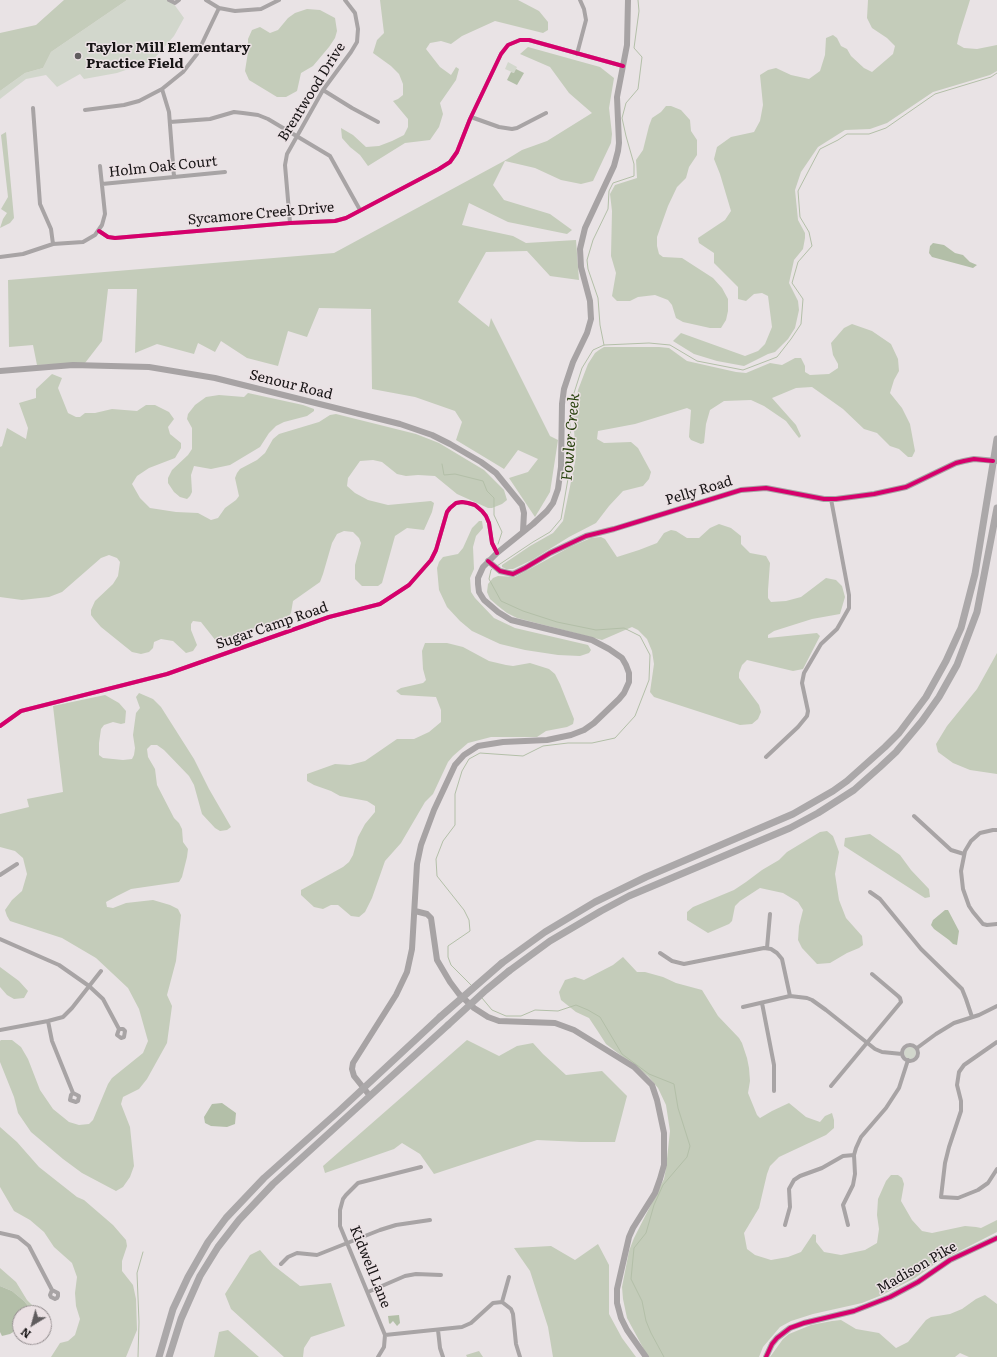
<!DOCTYPE html>
<html>
<head>
<meta charset="utf-8">
<style>
	body { margin:0 }
	#map { position:relative; width:997px; height:1357px; overflow:hidden; background:#e9e3e5; font-family:Literata,serif }
	canvas { display:block }
	.north { position:absolute; left:12px; top:1305px; width:40px; height:40px; box-sizing:border-box; background:#ebe1e4; border:1px solid #968f91; border-radius:50%; rotate:217deg; font-size:11px; font-weight:700; line-height:16px; text-align:center; color:#171415 }
	.north::after { content:''; display:block; margin:auto; width:14px; height:18px; background:#605c5e; clip-path:polygon(50% 0,100% 100%,50% 72%,0 100%) }
</style>
</head>
<body>
<div id="map">
<canvas width="997" height="1357"></canvas>
<div class="north">N</div>
</div>
<script>
const c = document.querySelector('canvas').getContext('2d');
c.lineJoin = 'round';
function fill(path, color) { c.fillStyle = color; c.fill(path, 'evenodd'); }
const shape = rows => new Path2D(rows.map(r => 'M' + r).join(''));
function stroke(path, color, width, dash) { c.strokeStyle = color; c.lineWidth = width; c.lineCap = dash ? 'butt' : 'round'; c.setLineDash(dash || []); c.stroke(path); }
function label(font, color, halo, rows, align = 'center') {
  c.font = font + ' Literata,serif'; c.lineWidth = 3; c.setLineDash([]); c.textBaseline = 'middle'; c.strokeStyle = halo; c.fillStyle = color; for (const [text, x, y, turn = 0] of rows) {
    c.save(); c.translate(x, y); c.rotate((+turn || 0) * Math.PI / 180); c.textAlign = isNaN(turn) ? turn : align; if (halo) c.strokeText(text, 0, 0); c.fillText(text, 0, 0); c.restore();
  }
}
fill(shape([
	[127,0,171,0,184,18,174,36,152,61,117,73,84,79,80,74,57,87,46,75,26,79,0,99,0,91,25,73,43,68,51,52],
	[508,62,517,67,514,73,505,69],
	'904 1053a6 6 0 1 1 12 0a6 6 0 1 1-12 0Z'
]), '#d2d7cc');
fill(shape([
	[64,0,127,0,51,52,43,68,25,73,0,91,0,33,36,25],
	[380,0,518,0,539,11,548,22,548,30,543,33,495,21,462,36,451,44,441,41,430,43,426,49,440,67,451,75,456,67,459,69,456,80,440,103,443,114,439,127,430,140,405,143,368,166,360,155,350,147,342,138,341,128,353,135,366,147,379,146,392,141,404,135,408,127,408,119,393,101,398,99,403,95,403,84,399,74,391,66,373,53,377,40,384,33],
	[868,0,970,0,959,35,957,44,964,48,977,49,997,45,997,71,990,75,933,92,887,123,870,129,845,130,818,147,801,172,795,190,798,220,805,233,805,238,803,249,794,260,789,283,798,301,799,310,795,328,788,339,775,352,768,354,744,366,717,361,694,354,673,341,681,333,745,356,758,351,765,344,772,327,768,296,762,293,754,294,746,301,738,299,738,287,714,263,714,253,699,243,698,238,725,220,731,211,720,174,714,159,717,147,731,137,754,132,760,121,763,105,760,75,768,70,776,68,791,75,809,79,820,71,825,55,826,38,833,35,837,38,841,46,847,49,851,56,864,68,872,72,893,54,895,46,887,38,872,28,867,18],
	[307,9,320,10,335,18,337,31,335,38,329,47,313,66,301,73,297,91,286,97,277,97,249,80,245,71,248,52,248,39,252,30,260,27,270,33,278,30,288,18,295,13],
	[528,47,600,67,614,78,609,108,612,134,611,143,593,181,581,184,561,180,535,168,505,161,493,185,504,200,550,214,572,230,567,234,508,222,469,203,462,225,513,236,526,243,576,240,579,280,550,276,527,251,486,252,458,302,489,327,491,318,550,436,558,440,550,492,535,517,509,478,528,472,538,459,518,450,504,469,456,440,462,422,455,411,415,397,372,389,371,309,319,308,307,337,288,331,278,366,247,358,221,341,215,352,198,343,194,354,157,344,135,353,137,289,108,289,102,341,85,363,37,365,33,345,9,347,8,280,334,253,504,161,522,150,547,141,592,113,569,93,550,67,520,54],
	[666,106,671,106,681,110,690,120,691,131,697,140,697,155,689,167,686,178,677,187,668,206,657,237,657,246,659,254,663,257,682,258,713,278,722,288,728,299,728,311,726,320,721,328,710,328,683,322,676,318,672,305,668,300,655,295,638,297,630,301,617,301,612,296,616,273,611,256,612,211,610,194,615,185,637,178,636,160,643,150,649,126,652,118,661,112],
	[6,132,14,218,10,223,0,228,3,219,7,213,1,209,8,197,1,135],
	[852,324,872,331,891,344,898,359,899,371,894,380,890,393,902,408,910,424,915,451,912,457,908,457,899,449,890,446,877,433,864,429,843,409,812,387,796,388,772,398,796,425,801,436,799,438,786,421,764,406,751,400,724,401,710,410,706,424,704,443,701,444,691,440,689,437,691,410,687,408,635,424,598,431,597,439,604,443,631,442,638,448,651,472,649,479,643,486,623,491,609,506,596,523,569,537,532,560,513,569,506,569,502,567,502,565,530,546,553,533,563,521,576,457,573,417,578,390,588,364,595,353,599,350,604,347,659,347,669,348,687,361,736,372,746,373,770,363,782,365,795,358,801,358,805,366,805,372,810,375,829,374,838,368,838,364,833,355,831,343,844,328],
	[52,374,62,378,58,388,68,413,76,417,80,417,85,413,95,413,112,409,137,411,146,405,155,405,169,412,174,419,168,427,170,434,181,443,181,448,175,458,149,468,137,476,132,484,140,498,150,508,176,512,198,513,211,520,218,518,225,508,236,500,239,496,235,478,237,473,240,469,257,460,265,453,273,439,279,434,319,422,330,415,336,414,416,434,439,443,484,470,504,490,507,500,502,504,492,508,488,508,457,494,435,476,418,475,406,476,397,474,382,462,373,460,360,461,348,478,347,486,355,493,368,500,388,505,431,501,434,503,432,512,424,530,407,528,395,536,382,583,378,586,362,586,355,579,355,565,361,543,359,538,353,532,344,531,337,534,332,543,323,574,320,582,293,601,291,613,287,618,242,632,235,643,224,647,220,646,201,622,193,621,191,624,191,630,197,645,193,651,186,653,173,641,161,639,154,642,153,648,149,652,141,654,132,652,101,627,94,619,91,615,91,610,95,601,113,584,118,576,120,562,117,558,109,555,101,558,62,592,49,597,22,600,0,597,0,447,2,446,7,428,26,439,28,428,19,403,36,398,36,389],
	[248,393,303,405,314,409,314,411,307,416,284,422,276,426,269,433,260,447,230,465,211,469,194,466,191,475,192,492,190,496,187,499,180,497,174,492,168,483,168,478,172,470,188,455,192,449,192,428,187,419,188,414,195,405,206,397,219,395,244,397],
	[479,521,482,521,483,528,476,536,473,547,474,569,470,578,471,592,475,598,494,618,515,628,588,645,591,650,589,653,580,656,558,655,525,650,500,644,472,631,460,621,447,607,439,590,437,568,439,562,443,557,458,554,463,548,472,528],
	[719,524,731,528,741,536,741,544,750,553,766,556,770,563,768,590,768,598,771,602,786,601,801,597,826,578,836,580,842,586,845,597,840,614,812,619,774,631,768,635,768,638,817,633,820,636,803,669,793,671,747,660,742,665,739,673,739,678,759,705,761,712,758,719,752,724,740,725,654,697,650,692,654,664,652,651,647,639,638,630,632,627,602,640,517,618,507,613,498,606,490,599,487,592,488,584,493,578,498,576,515,577,570,547,591,538,601,537,605,539,617,557,639,550,657,543,664,533,671,530,676,531,687,538,699,538,710,528],
	[425,643,447,643,463,647,489,661,506,665,513,666,530,663,549,669,555,674,560,684,574,719,573,724,567,727,546,731,537,737,491,737,468,743,453,756,448,762,433,794,425,802,401,843,385,861,372,898,365,912,359,917,351,916,338,905,331,905,323,909,314,907,301,895,301,890,343,867,349,862,353,855,358,837,365,824,375,812,375,806,367,801,340,796,331,791,314,785,307,781,307,774,335,764,350,765,365,761,397,739,414,739,429,732,441,722,441,710,436,697,401,695,396,691,401,688,423,683,426,680,423,669,422,651],
	[997,653,997,774,970,770,953,763,938,752,936,744,947,726,977,689],
	[139,693,153,699,161,707,194,759,209,789,231,827,227,830,220,831,215,828,202,814,194,785,189,776,164,750,157,745,151,745,147,749,148,757,155,769,157,785,174,818,179,823,182,829,183,842,188,849,187,857,182,877,179,882,131,889,117,896,106,902,107,907,113,908,126,903,153,900,170,905,178,909,181,915,176,961,167,995,172,1006,167,1043,147,1079,139,1089,123,1097,121,1104,130,1127,134,1166,130,1177,123,1187,116,1191,82,1173,63,1159,31,1132,18,1113,14,1097,0,1062,0,1041,1,1040,12,1040,21,1047,28,1059,40,1090,53,1109,69,1122,79,1125,89,1124,93,1120,108,1084,112,1078,143,1053,148,1041,139,1009,128,988,96,958,62,938,10,921,7,916,5,910,12,900,22,891,27,874,23,858,15,851,0,847,0,814,29,807,27,799,63,792,53,706,105,695,119,703,126,711,125,723,121,724,113,722,104,725,101,729,99,743,99,755,103,758,123,760,132,759,134,755,135,748,133,735,136,713,140,708,136,697],
	[827,831,833,836,839,852,835,874,839,900,846,918,862,936,863,945,859,948,847,953,830,963,817,964,802,948,798,940,799,926,803,910,798,902,783,893,760,888,740,901,735,906,732,921,729,924,708,933,687,920,687,912,693,907,734,890,746,882,762,870,779,860,787,852,820,832],
	[870,834,900,855,911,870,929,889,930,897,925,898,844,846,845,838],
	[623,957,637,972,645,972,663,977,676,983,702,990,718,1016,739,1038,742,1043,747,1058,749,1068,750,1081,748,1093,757,1115,760,1118,772,1111,789,1103,806,1117,820,1122,825,1116,832,1113,834,1120,834,1128,826,1135,779,1157,770,1166,767,1174,759,1208,744,1233,747,1249,755,1255,771,1260,788,1257,801,1252,813,1234,816,1235,816,1242,824,1252,841,1255,865,1250,877,1243,879,1229,877,1215,878,1199,886,1181,891,1175,898,1175,902,1178,904,1184,901,1201,912,1220,922,1231,932,1233,965,1226,976,1227,981,1228,997,1220,997,1232,936,1263,915,1278,882,1295,862,1303,813,1314,791,1321,780,1327,763,1347,759,1357,648,1357,627,1318,623,1299,622,1287,629,1251,634,1238,664,1179,666,1168,670,1131,666,1105,658,1088,648,1076,606,1044,597,1030,589,1018,576,1012,561,1000,559,992,565,980,575,977,584,980,613,965],
	[0,967,19,981,28,991,24,998,14,999,7,995,0,987],
	[467,1040,499,1056,517,1046,533,1043,543,1054,566,1075,602,1071,627,1096,615,1142,581,1142,537,1140,434,1174,420,1154,402,1143,394,1149,325,1173,323,1166],
	[0,1127,17,1142,39,1167,77,1197,84,1200,113,1225,126,1240,127,1246,122,1261,122,1271,133,1285,136,1299,137,1330,126,1357,51,1357,60,1343,68,1341,75,1335,80,1319,76,1306,75,1293,77,1277,72,1263,54,1247,44,1232,30,1220,14,1211,0,1187],
	[598,1244,609,1265,609,1314,622,1338,636,1357,553,1357,548,1327,530,1271,514,1248,551,1246,575,1260],
	[260,1250,273,1265,300,1286,331,1283,345,1326,311,1337,304,1348,303,1357,284,1357,231,1309,225,1294,250,1255],
	[0,1268,16,1282,27,1300,38,1311,36,1313,34,1313,24,1301,12,1291,0,1286],
	[985,1295,997,1304,997,1357,969,1357,960,1353,955,1357,770,1357,783,1339,789,1334,811,1325,832,1321,841,1320,856,1329,879,1333,896,1348,908,1342,926,1320,931,1317,950,1314,962,1309,976,1299],
	[228,1330,259,1357,214,1357,219,1332],
	[479,1351,483,1357,467,1357,466,1355]
]), '#c4ccba');
fill(shape([
	[516,69,524,73,517,85,507,80,511,72,514,73],
	[933,243,944,245,955,253,963,255,970,262,977,265,973,268,932,257,929,253,930,246],
	[945,910,948,910,959,931,957,945,953,944,949,940,934,929,931,925,933,920],
	[222,1103,236,1113,235,1124,227,1127,211,1126,205,1123,204,1117,212,1104],
	[0,1286,12,1291,24,1301,34,1313,20,1313,20,1328,10,1334,2,1336,0,1332],
	[399,1315,400,1323,397,1326,393,1321,390,1324,389,1323,388,1316]
]), '#b3bfa8');
stroke(shape([
	[604,345,600,325,598,298,588,269,587,260,593,240,608,209,609,191,613,183,634,176,634,164,626,136,622,118,626,103,638,89,642,57,634,48,639,11,638,0],
	[442,464,444,475,455,474,483,481,487,491,494,498,494,515,502,532,498,544],
	[497,566,533,542,550,532,561,519,572,456,570,424,574,393,582,368,593,350,604,345,649,343,670,345,697,361,743,370,777,357,791,339,801,324,803,299,792,283,798,262,812,246,809,232,800,217,798,191,820,149,838,140,847,134,869,134,886,128,935,94,991,77,997,73],
	[472,986,451,965,448,957,448,946,470,931,469,920,464,910,437,876,436,859,443,841,455,825,455,794,462,771,469,759,480,753,523,756,543,746,568,743,592,743,615,738,635,716,649,680,650,655,640,636,624,628,596,630,557,622,523,611,501,601,489,579,491,570,492,569],
	[482,998,492,1010,506,1016,521,1016,535,1010,558,1011,576,1005,588,1010,600,1017,622,1054,649,1074,674,1084,678,1108,690,1146,687,1157,663,1185,654,1205,646,1233,634,1248,631,1279,642,1301,646,1321,651,1333,664,1357],
	[138,1357,139,1322,137,1273,143,1252]
]), '#b3bfa8', 1);
stroke(shape([
	[169,0,175,3,179,0],
	[206,0,219,8,235,11,261,9,279,0],
	[577,54,586,20,584,9,580,0],
	[162,89,169,112,174,177],
	[323,90,352,108,378,122],
	[33,108,40,204,51,229,53,244],
	[85,110,124,105,139,101,162,89,183,72,197,54,219,8],
	[471,117,499,127,512,129,517,128,546,113],
	[170,122,210,119,234,112,243,113,258,115,268,119,330,156,360,210],
	[102,184,225,172],
	[290,223,285,165,287,154,323,90,351,52,357,42,358,29,355,13,345,0],
	[99,231,108,237,115,238,290,223,335,221,346,218,439,169,450,162,457,152,470,119,501,54,508,45,520,40,529,40,623,66],
	[0,257,23,254,53,244,83,242,95,235,102,225,105,214,100,166],
	[0,726,21,711,167,674,329,617,380,604,409,585,431,560,436,550,447,512,450,508,456,503,462,502,468,503,475,505,482,511,486,516,489,523,492,543,497,553],
	[766,757,798,727,807,716,808,711,802,683,804,673,821,644,837,629,849,608,849,595,831,499],
	[914,816,951,850,964,854],
	[997,830,993,830,980,833,971,841,965,851,961,871,963,889,969,906,973,912,983,924,987,925,997,924],
	[0,875,17,864],
	[870,892,880,899,921,949,962,989,966,999,972,1017],
	[0,939,59,965,89,986,103,999,119,1029,123,1029,125,1031,124,1037,121,1038,117,1035,119,1029],
	[767,948,770,914],
	[660,953,672,961,684,964,764,948,771,949,777,953,782,959,790,996],
	[762,1003,774,1065,774,1091],
	[743,1007,790,996,807,998,812,1000,826,1010,875,1049,882,1052,902,1054],
	[48,1021,52,1041,73,1093,71,1095,70,1100,76,1102,78,1101,79,1096,73,1093],
	[0,1030,48,1021,63,1017,72,1008,101,971],
	[997,1042,964,1065,959,1072,957,1085,961,1101,961,1111,949,1147,945,1163,941,1197,958,1198,978,1190,988,1183,997,1169],
	'902 1053a8 8 0 1 1 16 0a8 8 0 1 1-16 0Z',
	[917,1048,936,1034,954,1023,979,1015,997,1006],
	[831,1086,901,1002,900,998,898,996,872,974],
	[785,1225,790,1207,789,1189,794,1180,800,1176,822,1168,843,1156,854,1155],
	[848,1225,843,1205,853,1185,855,1174,854,1155,856,1148,861,1137,886,1108,899,1088,908,1060],
	[0,1233,18,1237,29,1246,52,1290,58,1293,58,1296,57,1298,55,1299,51,1297,50,1295,52,1290],
	[281,1264,288,1257,297,1253,317,1255,380,1230,396,1225,430,1220],
	[368,1292,405,1276,416,1274,441,1275],
	[502,1302,509,1277],
	[438,1330,440,1348,443,1357],
	[385,1335,462,1327,471,1323,493,1303,502,1302,511,1309,513,1314,516,1344,520,1357],
	[378,1357,384,1347,385,1335,340,1226,340,1210,343,1199,346,1195,358,1183,421,1167]
]), '#a8a4a5', 4);
stroke(shape([
	[0,371,73,365,149,367,215,378,400,424,432,435,450,444,481,462,496,473,522,505,524,513,523,531],
	[488,561,500,571,513,574,525,568,550,553,586,536,614,529,741,490,766,488,824,499,836,499,874,494,906,487,956,463,964,461,974,459,997,461],
	[415,911,427,914,431,918,437,960,450,982,459,994,474,1008,488,1017,499,1021,555,1023,574,1030,634,1067,652,1085,657,1100,664,1133,664,1165,660,1179,655,1193,633,1228,629,1237,617,1289,617,1303,621,1318,627,1330,646,1357],
	[370,1096,354,1076,352,1069,353,1063,396,995,407,972,412,949,417,864,421,845,434,810,455,765,464,755,478,746,503,742,547,740,571,735,584,730,594,723,619,699,624,693,629,682,629,673,626,665,622,658,609,649,592,640,511,620,498,612,484,600,479,592,478,584,478,578,483,567,497,553,533,524,547,511,553,503,558,489,561,467,562,404,564,389,573,362,587,333,591,319,590,301,581,267,580,249,585,228,614,166,618,151,619,143,617,97,627,45,628,0],
	[766,1357,772,1344,777,1338,790,1328,804,1323,854,1311,890,1297,918,1282,950,1260,997,1238]
]), '#a7a3a4', 6);
stroke(shape([
	[502,963,545,932,595,902,646,877,793,814,833,791,847,781,885,747,899,733,926,697,946,661,961,628,975,574,997,439],
	[509,971,550,941,601,911,629,896,790,828,818,813,854,790,880,767,896,752,922,721,939,697,957,665,977,612,997,508],
	[159,1357,173,1309,188,1277,208,1242,226,1218,264,1178,339,1111,440,1017],
	[169,1357,181,1319,200,1276,218,1247,239,1220,273,1184,448,1025]
]), '#aba8a9', 7);
stroke(shape([
	[440,1017,502,963],
	[448,1025,486,990,509,971]
]), '#aba8a9', 7);
stroke(shape([
	[99,231,108,237,115,238,290,223,335,221,346,218,439,169,450,162,457,152,470,119,501,54,508,45,520,40,529,40,623,66],
	[488,561,500,571,513,574,525,568,550,553,586,536,614,529,741,490,766,488,824,499,836,499,874,494,906,487,956,463,964,461,974,459,993,461],
	[0,726,21,711,167,674,329,617,380,604,409,585,431,560,436,550,447,512,450,508,456,503,462,502,468,503,475,505,482,511,486,516,489,523,492,543,497,553],
	[766,1357,772,1344,777,1338,790,1328,804,1323,854,1311,890,1297,918,1282,950,1260,997,1238]
]), '#d6006c', 4);
for (const [x, y, r, color] of [
	[78,56,4,"#605c5e"]
]) { const dot = new Path2D(); dot.arc(x, y, r, 0, 2 * Math.PI); c.fillStyle = color; c.fill(dot); stroke(dot, '#ebe1e4', 1.5); }
label('bold 14px', '#171415', '#ebe1e4', [
	["Taylor Mill Elementary",86,48],
	["Practice Field",86,64]
], 'left');
label('14px', '#171415', '#ebe1e4', [
	["Brentwood Drive",312,92,-58],
	["Holm Oak Court",163,167,-6],
	["Sycamore Creek Drive",261,214,-5],
	["Senour Road",291,385,14],
	["Pelly Road",699,491,-17],
	["Sugar Camp Road",272,626,-19],
	["Kidwell Lane",370,1267,68],
	["Madison Pike",917,1268,-30]
]);
label('italic 15px', '#27410c', '#ebe1e4', [
	["Fowler Creek",571,437,-85]
]);
</script>
</body>
</html>
